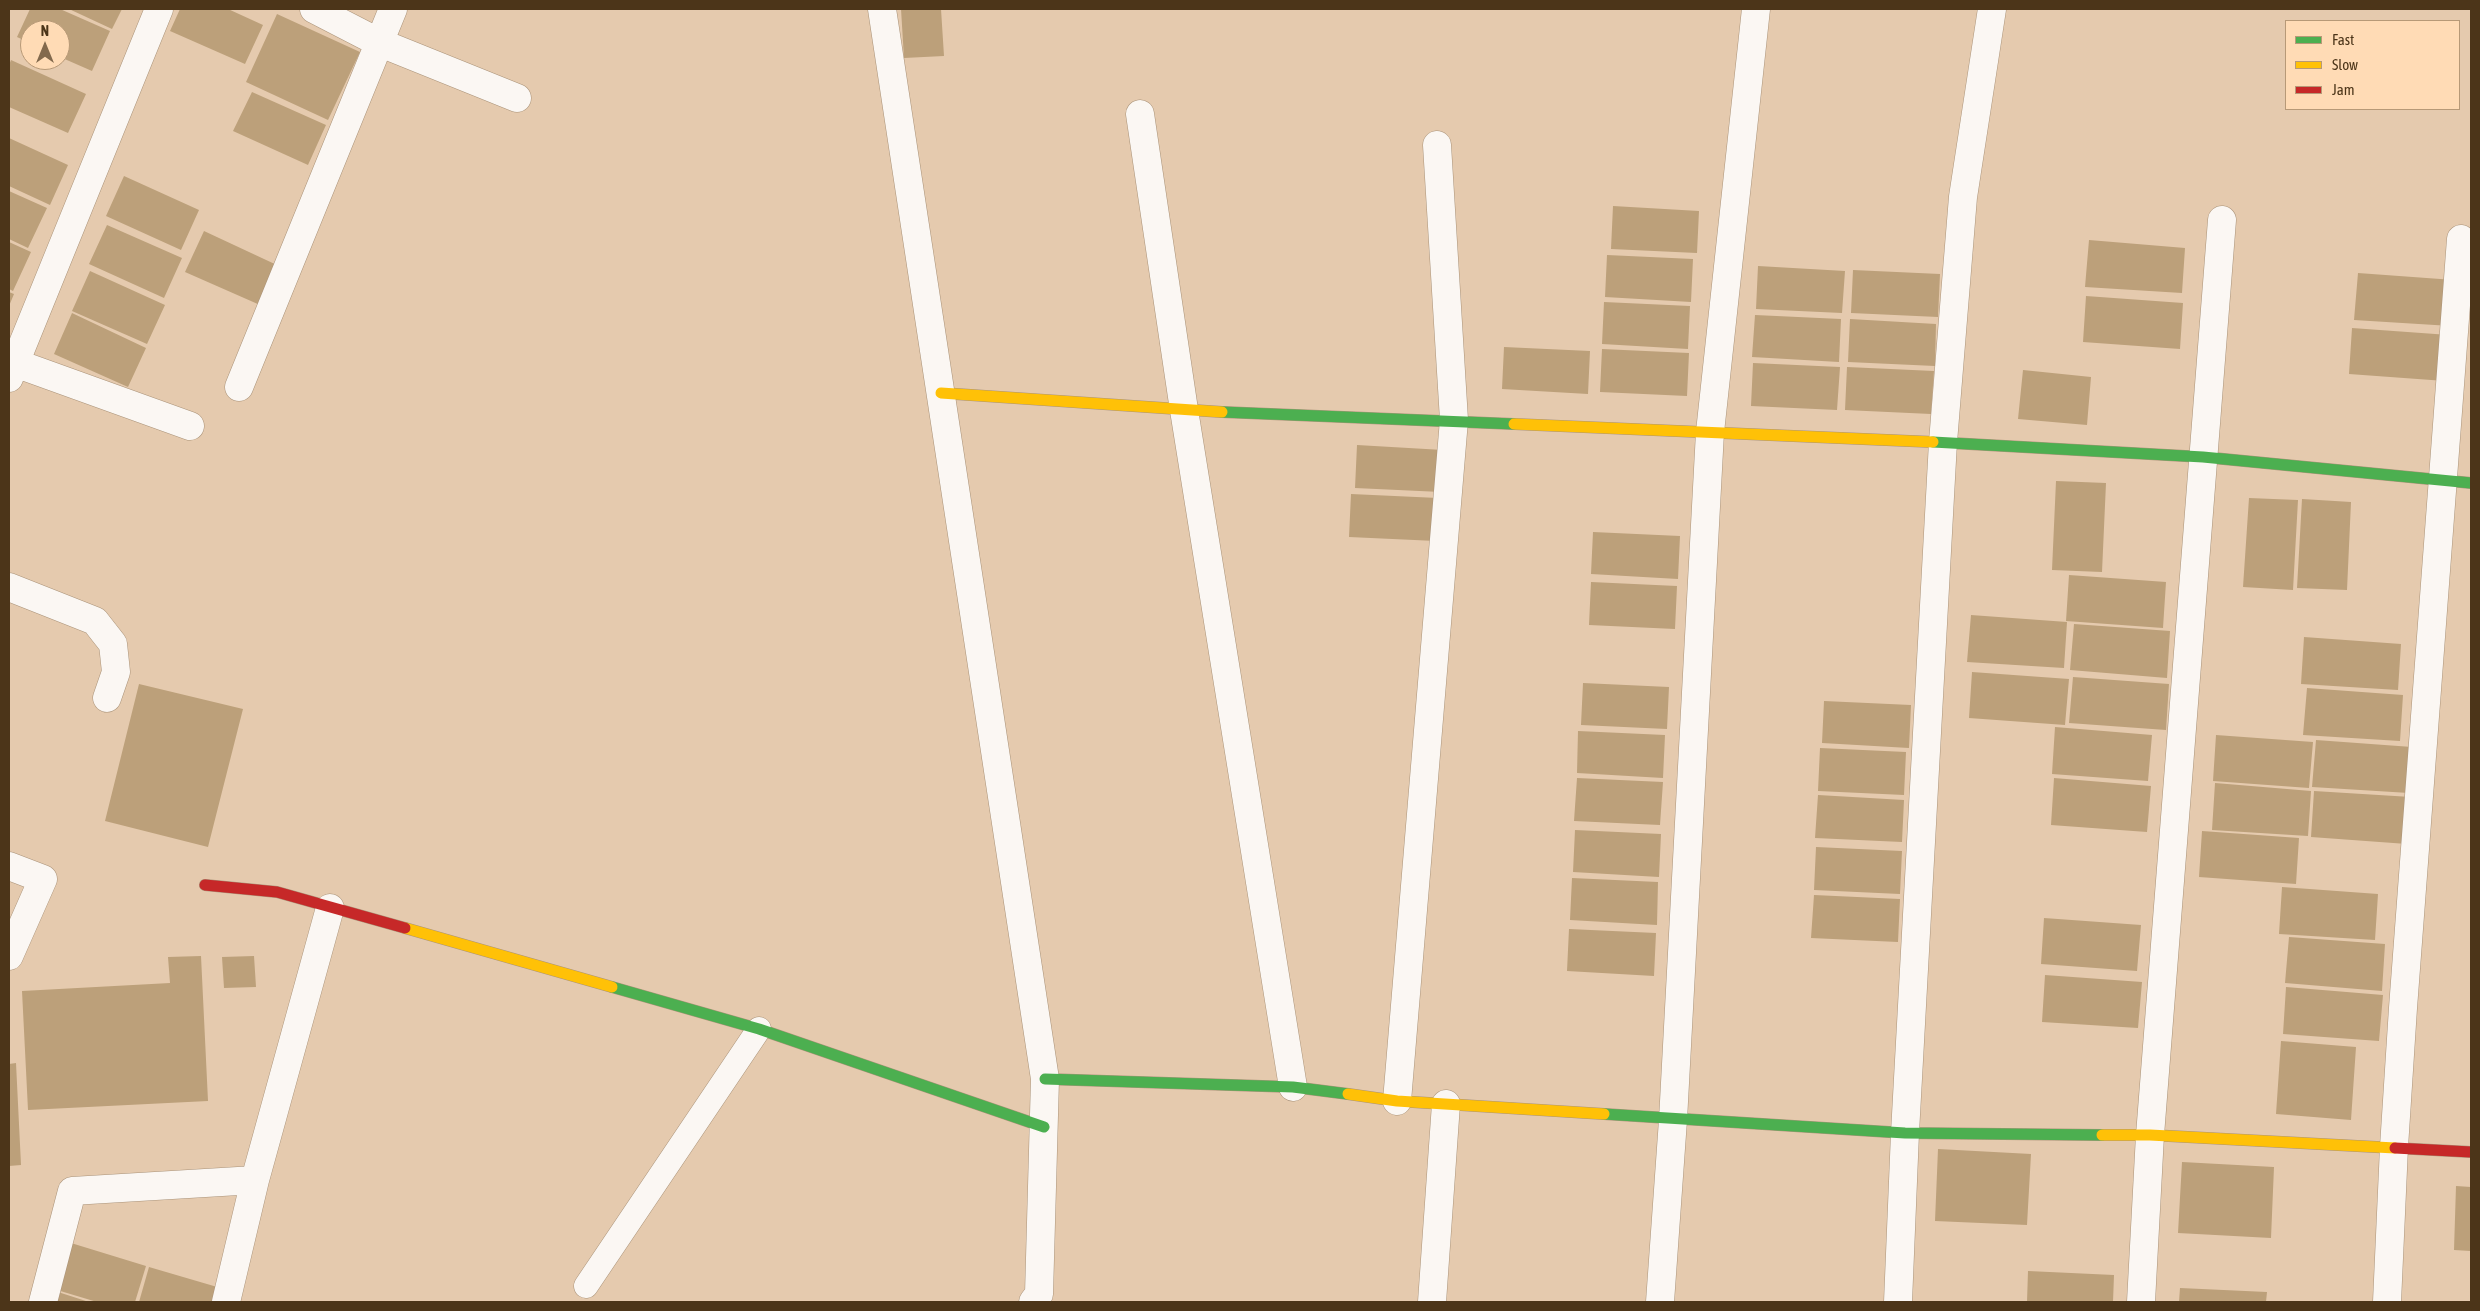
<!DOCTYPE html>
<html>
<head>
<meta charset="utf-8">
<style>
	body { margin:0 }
	#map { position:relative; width:2480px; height:1311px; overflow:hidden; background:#e5caae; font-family:"Asap Condensed",sans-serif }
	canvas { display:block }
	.frame { position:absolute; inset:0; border:10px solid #4c3519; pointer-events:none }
	.legend { position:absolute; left:2285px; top:20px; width:175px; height:90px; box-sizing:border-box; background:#ffdbb5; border:1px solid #b79977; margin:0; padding:6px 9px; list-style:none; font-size:15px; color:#4c3519 }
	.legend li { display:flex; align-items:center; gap:10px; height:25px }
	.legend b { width:25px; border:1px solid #b79977 }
	.north { position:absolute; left:20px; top:20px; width:50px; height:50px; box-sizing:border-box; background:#ffdbb5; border:1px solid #b79977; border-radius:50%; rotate:0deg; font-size:14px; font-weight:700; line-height:20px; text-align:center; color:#4c3519 }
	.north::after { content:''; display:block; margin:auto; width:18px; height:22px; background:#82694d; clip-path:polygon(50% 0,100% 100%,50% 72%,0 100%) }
</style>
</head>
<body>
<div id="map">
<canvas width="2480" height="1311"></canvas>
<div class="frame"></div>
<ul class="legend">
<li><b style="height:6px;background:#4caf50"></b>Fast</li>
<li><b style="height:6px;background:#ffc107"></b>Slow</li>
<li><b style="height:6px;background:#c62828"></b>Jam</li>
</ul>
<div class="north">N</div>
</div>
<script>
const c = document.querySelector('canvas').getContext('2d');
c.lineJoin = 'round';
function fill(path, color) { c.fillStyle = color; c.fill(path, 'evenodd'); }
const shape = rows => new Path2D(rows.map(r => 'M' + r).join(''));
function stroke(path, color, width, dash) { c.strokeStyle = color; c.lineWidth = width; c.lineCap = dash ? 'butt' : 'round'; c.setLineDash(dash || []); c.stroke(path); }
fill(shape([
	[30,9,60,9,110,31,92,71,60,57,60,30,30,30,30,43,17,37],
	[69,9,122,9,112,29],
	[180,9,228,9,263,25,245,64,170,31],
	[901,9,941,9,944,56,904,58],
	[277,14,360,52,328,120,246,82],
	[11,60,86,94,68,133,9,107,9,65],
	[252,92,326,125,308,165,233,131],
	[9,138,68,165,50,205,9,186],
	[124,176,199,210,181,250,106,216],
	[9,191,47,208,28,248,9,239],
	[1613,206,1699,211,1697,253,1611,249],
	[107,225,182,258,164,298,89,264],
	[204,231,279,266,260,305,185,272],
	[2089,240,2185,248,2182,293,2085,287],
	[9,242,31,252,13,291,9,289],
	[1607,255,1693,259,1691,302,1605,297],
	[1758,266,1845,271,1842,313,1756,309],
	[1853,270,1940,274,1938,317,1851,313],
	[90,271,165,305,147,344,72,311],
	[2358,273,2454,280,2451,326,2354,320],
	[9,292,14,294,9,306],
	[2086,296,2183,303,2180,349,2083,342],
	[1604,302,1690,306,1688,349,1602,344],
	[72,313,146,348,128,387,54,354],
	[1755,315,1841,319,1839,362,1752,357],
	[1850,319,1936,324,1935,366,1848,362],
	[2352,328,2449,335,2445,381,2349,374],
	[1504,347,1590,351,1588,394,1502,389],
	[1602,349,1689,353,1687,396,1600,392],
	[1753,363,1840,367,1837,410,1751,406],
	[1847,367,1934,371,1931,414,1845,410],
	[2023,370,2091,377,2087,425,2018,419],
	[1357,445,1443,450,1441,492,1355,488],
	[2056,481,2106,483,2102,572,2052,570],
	[1351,494,1438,498,1436,541,1349,537],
	[2249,498,2298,500,2293,590,2243,587],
	[2302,499,2351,502,2347,590,2297,588],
	[1593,532,1680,536,1678,579,1591,574],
	[2069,575,2166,582,2163,628,2066,621],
	[1591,582,1677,586,1675,629,1589,625],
	[1971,615,2067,622,2064,668,1967,662],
	[2074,624,2170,631,2167,678,2070,670],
	[2304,637,2401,644,2398,690,2301,684],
	[1972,672,2069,679,2065,725,1969,718],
	[2073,677,2169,684,2166,730,2069,723],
	[1583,683,1669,687,1667,729,1581,725],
	[139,684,243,709,208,847,105,821],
	[2307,688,2403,695,2400,741,2303,735],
	[1824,701,1911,705,1909,748,1822,743],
	[2055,727,2152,735,2148,781,2052,774],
	[1578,731,1665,735,1663,778,1577,773],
	[2216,735,2313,742,2309,788,2213,781],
	[2316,740,2412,747,2409,793,2312,787],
	[1820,748,1906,752,1904,795,1818,791],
	[1577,778,1663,782,1660,825,1574,821],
	[2054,778,2151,786,2147,832,2051,825],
	[2215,783,2311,791,2308,836,2212,830],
	[2314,791,2411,797,2407,844,2311,837],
	[1818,795,1904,800,1902,842,1815,838],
	[1575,830,1661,834,1659,877,1573,872],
	[2202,831,2299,838,2296,884,2199,877],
	[1816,847,1902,851,1900,894,1814,890],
	[1572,878,1658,882,1657,925,1570,920],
	[2282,887,2378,894,2375,940,2279,934],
	[1814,895,1900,899,1898,942,1811,938],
	[2044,918,2141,925,2137,971,2041,964],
	[1569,929,1656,933,1654,976,1567,971],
	[2289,937,2385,944,2382,991,2285,983],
	[201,956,208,1101,28,1110,22,991,170,983,168,957],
	[254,956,256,987,224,988,222,957],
	[2045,975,2142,982,2138,1028,2042,1022],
	[2286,987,2383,995,2379,1041,2283,1034],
	[2281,1041,2356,1047,2351,1120,2276,1114],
	[16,1063,21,1165,9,1166,9,1064],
	[1938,1149,2031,1154,2027,1225,1935,1221],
	[2182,1162,2274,1167,2271,1238,2178,1233],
	[2456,1186,2471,1187,2471,1251,2454,1250],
	[71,1243,146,1266,135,1302,97,1302,57,1290],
	[149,1267,224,1289,220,1302,139,1302],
	[2028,1271,2114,1275,2113,1302,2027,1302],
	[2180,1288,2267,1292,2266,1302,2179,1302],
	[58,1292,89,1302,55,1302]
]), '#bca07a');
const lane = shape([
	[586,1286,759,1029]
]);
const street = shape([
	[314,9,378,42,517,98],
	[882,9,1045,1079,1039,1294,1033,1302],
	[1140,114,1184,410,1293,1087],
	[15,363,190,426],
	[9,378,159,9],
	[239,387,393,9],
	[9,587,95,621,113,644,116,672,107,698],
	[9,866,43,879,9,956],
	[1397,1101,1454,420,1437,145],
	[43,1302,72,1191,255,1180,330,908],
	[226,1302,255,1180],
	[1432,1302,1446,1104],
	[1660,1302,1673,1120,1710,432,1756,9],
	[1898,1302,1905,1133,1943,442,1963,197,1992,9],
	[2141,1302,2150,1135,2222,220],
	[2387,1302,2394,1147,2403,1008,2461,239]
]);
const fast = shape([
	[1222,412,1514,424],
	[1933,442,2203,457,2471,483],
	[612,987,759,1029,1044,1127],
	[1045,1079,1293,1087,1348,1094],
	[1604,1114,1905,1133,2102,1135]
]);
const slow = shape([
	[941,393,1222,412],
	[1514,424,1933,442],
	[405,928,612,987],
	[1348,1094,1397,1101,1604,1114],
	[2102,1135,2150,1135,2395,1148]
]);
const jam = shape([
	[205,885,277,892,405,928],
	[2395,1148,2471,1152]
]);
stroke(lane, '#aa9379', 25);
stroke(street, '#aa9379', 29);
stroke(fast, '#aa9379', 12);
stroke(slow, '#aa9379', 12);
stroke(jam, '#aa9379', 12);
stroke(lane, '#fbf7f3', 24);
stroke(street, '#fbf7f3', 28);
stroke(fast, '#4caf50', 11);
stroke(slow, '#ffc107', 11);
stroke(jam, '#c62828', 11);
</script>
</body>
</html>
